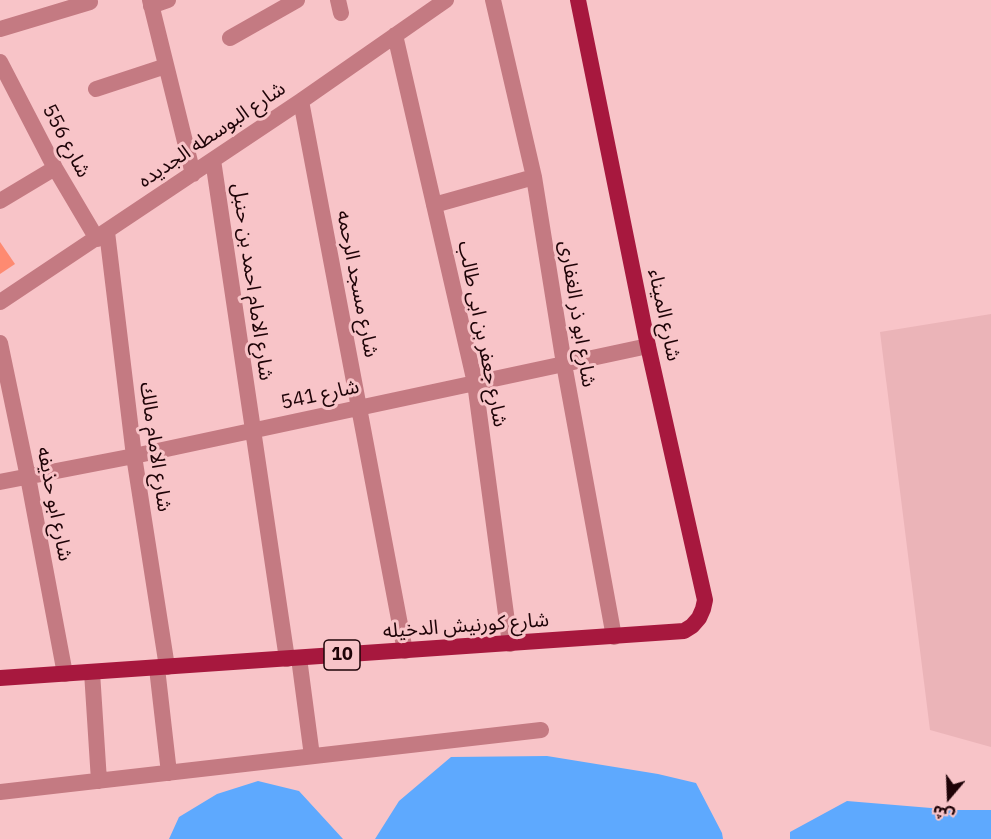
<!DOCTYPE html>
<html>
<head>
<meta charset="utf-8">
<style>
	body { margin:0 }
	#map { position:relative; width:991px; height:839px; overflow:hidden; background:#f8c4c8; font-family:"IBM Plex Sans","Noto Sans Arabic",sans-serif }
	canvas { display:block }
	.north { position:absolute; left:919px; top:767px; width:60px; height:60px; -webkit-text-stroke:4px #f8c4c8; paint-order:stroke; rotate:199deg; font-size:16px; font-weight:700; line-height:24px; text-align:center; color:#1e0307 }
	.north::after { content:''; display:block; margin:auto; width:21px; height:27px; background:#1e0307; clip-path:polygon(50% 0,100% 100%,50% 72%,0 100%) }
</style>
</head>
<body>
<div id="map">
<canvas width="991" height="839"></canvas>
<div class="north">ش</div>
</div>
<script>
const c = document.querySelector('canvas').getContext('2d');
c.lineJoin = 'round';
function fill(path, color) { c.fillStyle = color; c.fill(path, 'evenodd'); }
const shape = rows => new Path2D(rows.map(r => 'M' + r).join(''));
function stroke(path, color, width, dash) { c.strokeStyle = color; c.lineWidth = width; c.lineCap = dash ? 'butt' : 'round'; c.setLineDash(dash || []); c.stroke(path); }
function label(font, color, halo, rows, align = 'center') {
  c.font = font + ' "IBM Plex Sans","Noto Sans Arabic",sans-serif'; c.lineWidth = 6; c.setLineDash([]); c.textBaseline = 'middle'; c.strokeStyle = halo; c.fillStyle = color; for (const [text, x, y, turn = 0] of rows) {
    c.save(); c.translate(x, y); c.rotate((+turn || 0) * Math.PI / 180); c.textAlign = isNaN(turn) ? turn : align; if (halo) c.strokeText(text, 0, 0); c.fillText(text, 0, 0); c.restore();
  }
}
fill(shape([
	[991,314,991,747,930,730,880,332]
]), '#ebb4b8');
fill(shape([
	[547,756,658,774,696,783,722,833,723,839,375,839,399,801,451,757],
	[258,781,299,791,343,839,169,839,179,817,217,794],
	[847,801,955,810,991,810,991,839,790,839,790,832]
]), '#5ea9fe');
fill(shape([
	[0,242,15,264,0,274]
]), '#fe8a71');
stroke(shape([
	[150,0,193,174],
	[338,0,341,13],
	[493,0,534,177,564,364,614,637],
	[151,6,168,0],
	[0,29,90,2],
	[395,35,475,383,510,644],
	[230,38,297,0],
	[0,62,55,168,97,239],
	[96,89,166,66],
	[301,101,405,651],
	[213,160,287,659],
	[0,201,55,168],
	[434,205,534,177],
	[107,232,134,456,167,667],
	[0,302,301,101,446,0],
	[0,343,28,477,65,674],
	[0,482,134,456,648,346],
	[299,658,312,756],
	[157,668,169,773],
	[92,672,99,781],
	[0,792,541,730]
]), '#c47a82', 16);
stroke(shape([
	[0,678,684,631,692,626,699,618,703,609,705,600,648,346,578,0]
]), '#a7183e', 16);
for (const [x, y, w] of [
	[342,655,36]
]) { const box = new Path2D(); box.roundRect(x - w / 2, y - 15, w, 30, 4.5); c.fillStyle = '#f8c4c8'; c.fill(box); stroke(box, '#1e0307', 1.5); }
label('bold 18px', '#1e0307', null, [
	["10",342,655]
]);
label('20px', '#1e0307', '#f8c4c8', [
	["شارع البوسطه الجديده",212,135,-34],
	["شارع 556",66,141,62],
	["شارع الامام احمد بن حنبل",252,282,82],
	["شارع مسجد الرحمه",357,284,79],
	["شارع ابو ذر الغفارى",577,314,81],
	["شارع الميناء",664,315,78],
	["شارع جعفر بن ابى طالب",482,334,79],
	["شارع 541",320,395,-12],
	["شارع الامام مالك",155,447,82],
	["شارع ابو حذيفه",54,504,79],
	["شارع كورنيش الدخيله",466,626,-4]
]);
</script>
</body>
</html>
